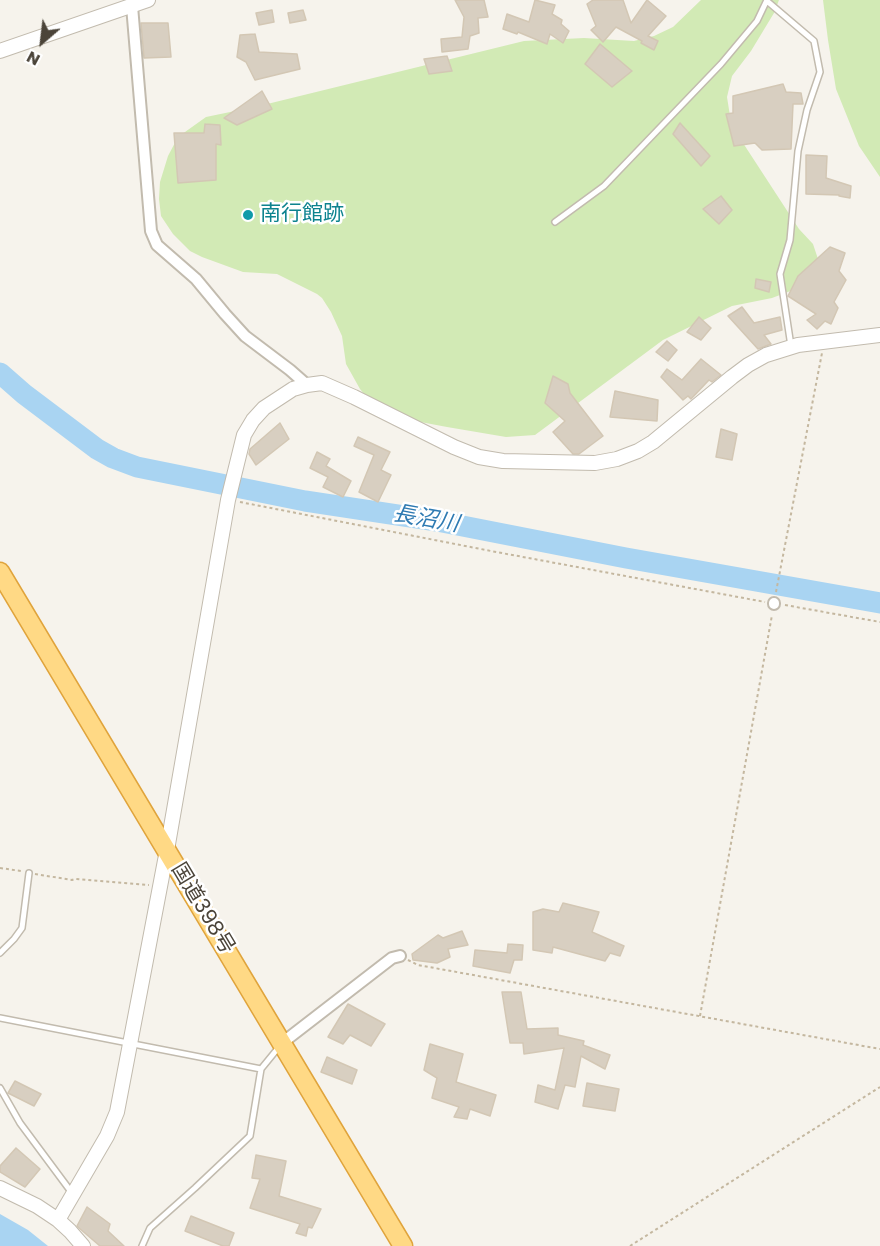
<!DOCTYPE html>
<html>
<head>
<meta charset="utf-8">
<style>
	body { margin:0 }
	#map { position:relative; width:880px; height:1246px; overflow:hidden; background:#f6f3ec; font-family:Poppins,sans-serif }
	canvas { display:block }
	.north { position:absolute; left:12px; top:12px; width:60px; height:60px; -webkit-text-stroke:4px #fff; paint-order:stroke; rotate:208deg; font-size:16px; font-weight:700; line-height:24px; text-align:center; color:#4b4439 }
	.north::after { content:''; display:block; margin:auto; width:21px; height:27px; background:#4b4439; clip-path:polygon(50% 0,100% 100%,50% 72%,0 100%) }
</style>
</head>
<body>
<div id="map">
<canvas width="880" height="1246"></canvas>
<div class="north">N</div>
</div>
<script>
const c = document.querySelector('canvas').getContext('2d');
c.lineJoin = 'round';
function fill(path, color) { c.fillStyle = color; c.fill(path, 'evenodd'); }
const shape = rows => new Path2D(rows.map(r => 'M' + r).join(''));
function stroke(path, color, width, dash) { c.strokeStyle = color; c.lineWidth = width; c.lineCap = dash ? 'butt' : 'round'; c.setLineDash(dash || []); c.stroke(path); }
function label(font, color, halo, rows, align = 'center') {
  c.font = font + ' Poppins,"Noto Sans JP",sans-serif'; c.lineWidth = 5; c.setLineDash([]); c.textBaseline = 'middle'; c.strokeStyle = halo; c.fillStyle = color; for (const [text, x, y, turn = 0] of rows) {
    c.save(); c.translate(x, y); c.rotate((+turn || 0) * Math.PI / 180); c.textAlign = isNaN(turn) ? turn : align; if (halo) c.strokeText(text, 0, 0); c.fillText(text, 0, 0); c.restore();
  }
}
fill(shape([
	[701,0,779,0,774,13,751,51,732,76,727,97,730,116,743,143,799,229,813,244,818,259,793,290,772,298,732,306,663,340,535,435,506,437,447,427,394,417,374,406,360,389,346,364,342,336,331,312,322,298,317,294,277,274,243,272,202,257,190,251,173,234,161,216,159,199,160,182,168,156,178,137,206,117,259,106,524,41,584,38,634,41,654,36,673,27],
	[823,0,880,0,880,177,859,146,836,89,828,40]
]), '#d2eab5');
fill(shape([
	[0,1214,28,1230,48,1246,0,1246]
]), '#a9d4f2');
stroke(shape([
	[0,373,24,394,97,449,113,458,137,467,305,501,437,521,626,558,880,603]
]), '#a9d4f2', 21);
const building = shape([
	[455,0,484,0,488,17,478,18,479,33,470,36,468,49,442,52,441,39,462,37,464,17,455,0],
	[535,0,555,5,552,14,562,20,561,24,569,31,563,43,550,34,547,44,518,32,517,34,503,29,507,14,529,22,535,0],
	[593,0,623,0,631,23,647,0,666,16,648,36,658,41,654,50,641,43,642,41,616,27,603,42,591,30,596,26,587,4,593,0],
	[272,10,274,22,259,25,256,13,272,10],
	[303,10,306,20,290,23,288,13,303,10],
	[141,23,168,23,171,57,144,58,141,23],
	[255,34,259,52,297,54,300,69,255,80,246,62,237,57,240,35,255,34],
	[600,44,632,71,612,87,585,64,600,44],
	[447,56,452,71,429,74,424,59,447,56],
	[783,84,786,92,801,93,803,104,793,104,791,149,762,150,755,143,734,146,726,114,733,113,733,96,783,84],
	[262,91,272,109,237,125,224,118,262,91],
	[680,123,710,156,701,166,673,134,680,123],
	[205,124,220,125,221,145,216,144,216,180,178,183,174,133,204,133,205,124],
	[806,155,827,156,826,178,851,186,850,198,839,196,839,195,806,194,806,155],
	[721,196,732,210,719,224,703,209,721,196],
	[830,247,845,253,839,271,846,280,834,302,838,308,831,324,825,321,817,329,807,320,816,314,788,296,798,276,830,247],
	[756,279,771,282,769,292,755,288,756,279],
	[742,307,754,323,780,317,782,330,764,335,771,344,758,349,728,316,742,307],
	[699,317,711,328,701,340,687,332,699,317],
	[667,341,677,350,668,361,656,352,667,341],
	[701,359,721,375,712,382,709,380,691,399,688,396,683,400,661,377,667,369,682,380,701,359],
	[553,376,568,384,570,393,603,436,579,454,573,454,553,432,565,421,545,403,553,376],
	[615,391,658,400,657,421,610,417,615,391],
	[280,423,289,439,256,465,249,454,250,449,280,423],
	[721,429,737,434,732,460,716,457,721,429],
	[358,437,390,452,381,470,391,475,378,502,359,492,374,455,354,446,358,437],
	[317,452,330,459,326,466,351,481,343,497,323,487,328,477,310,468,317,452],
	[563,903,599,912,592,932,624,946,620,956,610,953,605,961,553,947,552,953,533,950,533,912,543,909,559,912,563,903],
	[462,931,468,945,448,949,450,957,437,963,413,960,412,954,438,935,443,938,462,931],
	[508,944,523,945,522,960,514,960,510,973,473,966,475,950,507,953,508,944],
	[502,992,521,992,527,1029,558,1028,558,1035,584,1041,583,1045,610,1055,605,1069,581,1056,575,1087,565,1085,558,1109,535,1102,538,1085,555,1090,564,1048,524,1054,523,1043,510,1043,502,992],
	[348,1004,385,1024,371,1046,350,1035,343,1044,328,1037,348,1004],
	[430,1044,463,1054,456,1082,496,1095,490,1116,470,1109,467,1119,454,1117,459,1107,432,1098,437,1078,424,1070,430,1044],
	[327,1057,357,1070,352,1084,321,1072,327,1057],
	[15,1081,41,1094,34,1106,8,1093,15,1081],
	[587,1083,619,1089,615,1111,583,1106,587,1083],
	[16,1148,40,1169,25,1187,0,1172,0,1166,16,1148],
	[256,1155,286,1161,279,1196,321,1209,312,1228,308,1227,306,1236,296,1233,300,1224,250,1208,260,1179,252,1178,256,1155],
	[87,1207,110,1224,108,1231,124,1246,100,1246,79,1228,77,1226,87,1207],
	[191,1216,234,1233,229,1246,223,1246,185,1231,191,1216]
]);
fill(building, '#d8cfc1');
stroke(building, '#d3c7b4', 1.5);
const service = shape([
	[767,1,814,41,820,72,807,110,798,151,790,240,780,274,791,346],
	[555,222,604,186,721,64,757,21,767,0],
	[0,953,14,939,22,928,29,873],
	[0,1018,261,1069],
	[0,1088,20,1123,72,1193],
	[142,1246,150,1228,195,1188,250,1136,261,1069,279,1047]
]);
const minor = shape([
	[132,6,151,231,157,245,196,279,225,314,245,336,290,370,307,385],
	[774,604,774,603],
	[282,1043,392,958,400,956]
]);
const tertiary = shape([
	[0,51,148,0],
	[0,1188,37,1206,58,1220,70,1231,83,1246],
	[58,1220,107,1136,117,1112,167,850,228,500,244,435,253,420,264,408,293,389,307,385,322,383,354,397,454,447,479,457,503,461,595,463,617,459,638,451,653,442,732,377,748,365,766,355,798,345,880,335]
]);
const trunk = shape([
	[0,572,403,1246]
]);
stroke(service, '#c2bbae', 8);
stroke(minor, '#c2bbae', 14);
stroke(tertiary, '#c2bbae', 16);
stroke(trunk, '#e0a43c', 21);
stroke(shape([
	[240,502,491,551,765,602],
	[776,592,822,353],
	[785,605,880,622],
	[0,868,21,871],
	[35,874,72,880,75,879,149,885],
	[408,960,418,965,880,1049],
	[700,1016,772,615],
	[630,1246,880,1087]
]), '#c4b79f', 2, [3, 3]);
stroke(service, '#fff', 5);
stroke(minor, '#fff', 10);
stroke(tertiary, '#fff', 14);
stroke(trunk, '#ffd985', 18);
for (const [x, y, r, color] of [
	[248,215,6,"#0f9aa8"]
]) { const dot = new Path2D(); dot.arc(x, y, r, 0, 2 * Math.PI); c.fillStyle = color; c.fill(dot); stroke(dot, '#fff', 2); }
label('21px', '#0d838f', '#fff', [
	["南行館跡",260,215]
], 'left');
label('21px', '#4b4439', '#fff', [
	["国道398号",202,909,59]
]);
label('italic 22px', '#2e7ab2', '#fff', [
	["長沼川",426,520,10]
]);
</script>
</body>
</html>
